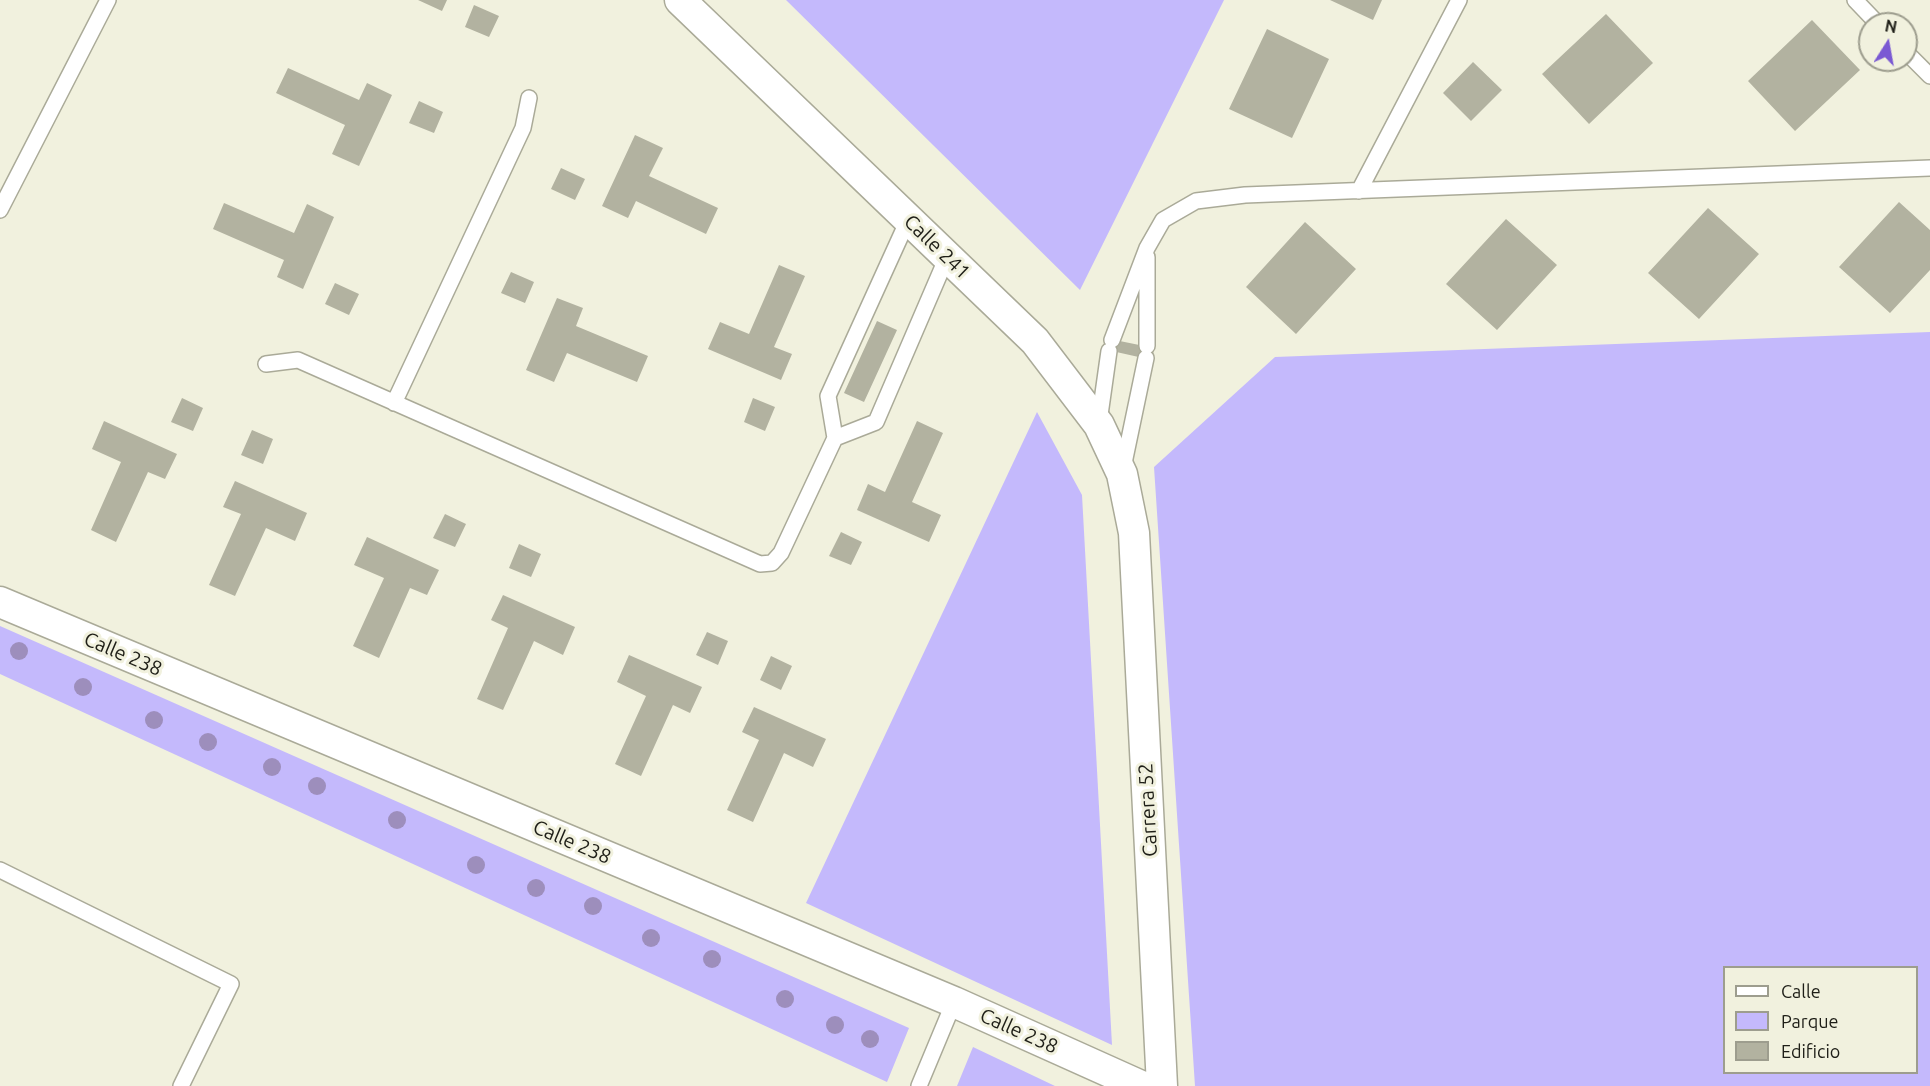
<!DOCTYPE html>
<html>
<head>
<meta charset="utf-8">
<style>
  body { margin:0 }
  #map { position:relative; width:1930px; height:1086px; overflow:hidden; background:#f1f1de; font-family:Ubuntu,sans-serif }
  canvas { display:block }
  .legend { position:absolute; left:1723px; top:966px; width:195px; height:108px; box-sizing:border-box; background:#f1f1de; border:2px solid #9d9d8e; margin:0; padding:8px 10px; list-style:none; font-size:18px; color:#1e1e17 }
  .legend li { display:flex; align-items:center; gap:12px; height:30px }
  .legend b { width:30px; border:2px solid #9d9d8e }
  .north { position:absolute; left:1858px; top:12px; width:60px; height:60px; box-sizing:border-box; background:#f1f1de; border:2px solid #9d9d8e; border-radius:50%; rotate:11deg; font-size:16px; font-weight:700; line-height:24px; text-align:center; color:#1e1e17 }
  .north::after { content:''; display:block; margin:auto; width:21px; height:27px; background:#7a59d3; clip-path:polygon(50% 0,100% 100%,50% 72%,0 100%) }
</style>
</head>
<body>
<div id="map">
<canvas width="1930" height="1086"></canvas>
<ul class="legend">
<li><b style="height:8px;background:#fff"></b>Calle</li>
<li><b style="height:16px;background:#c4b9fc"></b>Parque</li>
<li><b style="height:16px;background:#b2b2a0"></b>Edificio</li>
</ul>
<div class="north">N</div>
</div>
<script>
const g = document.querySelector('canvas').getContext('2d');
g.lineJoin = 'round';
function fill(path, color) { g.fillStyle = color; g.fill(path, 'evenodd'); }
function trace(path, color, width, dash) { g.strokeStyle = color; g.lineWidth = width; g.lineCap = dash ? 'butt' : 'round'; g.setLineDash(dash || []); g.stroke(path); }
function drawText(font, color, halo, rows, align = 'center') {
  g.font = font + ' Ubuntu,sans-serif'; g.lineWidth = 6; g.setLineDash([]); g.textBaseline = 'middle'; g.strokeStyle = halo; g.fillStyle = color; for (const [text, x, y, turn = 0] of rows) {
    g.save(); g.translate(x, y); g.rotate((+turn || 0) * Math.PI / 180); g.textAlign = isNaN(turn) ? turn : align; if (halo) g.strokeText(text, 0, 0); g.fillText(text, 0, 0); g.restore();
  }
}
fill(new Path2D(`
  M786 0H1224L1080 290Z
  M1930 332V1086H1195L1154 467 1275 357ZM1724 968H1916V1072H1724Z
  M1037 412 1082 495 1112 1045 806 903Z
  M0 626 909 1028 887 1082 0 674Z
  M973 1047 1055 1086H957Z`), '#c4b9fc');
fill(new Path2D(`
  M418 0H447L442 11Z
  M1330 0H1382L1373 20Z
  M474 5 499 16 489 37 465 27Z
  M1606 14 1653 63 1589 124 1542 74Z
  M1812 20 1860 70 1795 131 1748 81Z
  M1267 29 1329 59 1292 138 1229 109Z
  M1473 62 1502 90 1471 121 1443 93Z
  M288 68 359 100 367 83 392 95 359 166 332 154 345 125 276 93Z
  M419 101 443 112 434 133 409 123Z
  M635 135 663 148 649 176 718 208 706 234 636 201 628 218 602 206Z
  M561 168 585 179 575 200 551 189Z
  M1899 202 1930 230V270L1890 313 1839 267Z
  M224 203 294 233 307 204 334 217 303 289 277 277 284 260 213 229Z
  M1708 208 1759 254 1699 319 1648 273Z
  M1506 219 1557 265 1497 330 1446 284Z
  M1305 222 1356 269 1296 334 1246 287Z
  M779 265 805 276 774 347 792 354 781 380 708 349 720 322 749 334Z
  M511 272 534 282 525 303 501 293Z
  M335 283 359 294 349 315 325 304Z
  M557 298 583 308 576 326 648 356 637 382 567 353 554 382 526 370Z
  M877 321 897 330 864 402 844 393Z
  M1105 338 1154 348 1152 360 1103 349Z
  M182 398 203 408 193 431 171 422Z
  M753 398 775 407 765 431 744 422Z
  M104 421 177 454 165 479 148 472 116 542 91 530 121 462 92 449Z
  M917 421 943 433 912 502 941 515 929 542 857 510 868 484 885 492Z
  M252 430 273 439 263 464 241 455Z
  M235 481 307 513 295 541 266 528 235 596 209 585 241 514 223 507Z
  M445 514 466 524 455 547 433 538Z
  M841 532 862 542 851 565 829 556Z
  M367 537 439 570 427 595 410 588 379 658 353 646 384 578 354 565Z
  M519 544 541 554 531 577 509 568Z
  M503 595 575 627 563 655 534 641 503 710 477 699 508 628 491 620Z
  M707 632 728 641 718 665 696 655Z
  M629 655 702 687 690 713 673 705 641 776 615 764 646 696 617 682Z
  M771 656 792 666 781 690 760 680Z
  M754 707 826 739 813 767 784 753 753 822 727 810 759 740 742 732Z`), '#b2b2a0');
const service = new Path2D(`
  M1855 0 1878 24
  M1906 52 1930 76
  M1359 191 1459 0
  M0 210 108 0
  M1147 257V346
  M1112 340 1147 248 1163 220 1196 201 1245 195 1930 168
  M266 364 298 360 760 564 772 563 781 553 835 438 828 396 908 220
  M394 403 523 128 529 98
  M1099 422 1109 351
  M835 438 876 422 947 257
  M1123 468 1146 358
  M0 870 231 984 181 1086
  M919 1086 954 1002`);
const minor = new Path2D(`
  M680 0 1035 341 1099 425 1122 474 1134 533 1162 1086
  M0 602 954 1002 1141 1086`);
trace(service, '#aaaa98', 18);
trace(minor, '#aaaa98', 33);
trace(service, '#fff', 15);
trace(minor, '#fff', 30);
g.fillStyle = '#9d8ebc';
for (const [x, y] of [
  [19,651],
  [83,687],
  [154,720],
  [208,742],
  [272,767],
  [317,786],
  [397,820],
  [476,865],
  [536,888],
  [593,906],
  [651,938],
  [712,959],
  [785,999],
  [835,1025],
  [870,1039]
]) { g.beginPath(); g.arc(x, y, 9, 0, 2 * Math.PI); g.fill(); }
drawText('20px', '#1e1e17', '#f1f1de', [
  ["Calle 241",937,247,44],
  ["Calle 238",123,654,23],
  ["Carrera 52",1148,810,-93],
  ["Calle 238",572,842,23],
  ["Calle 238",1019,1031,24]
]);
</script>
</body>
</html>
